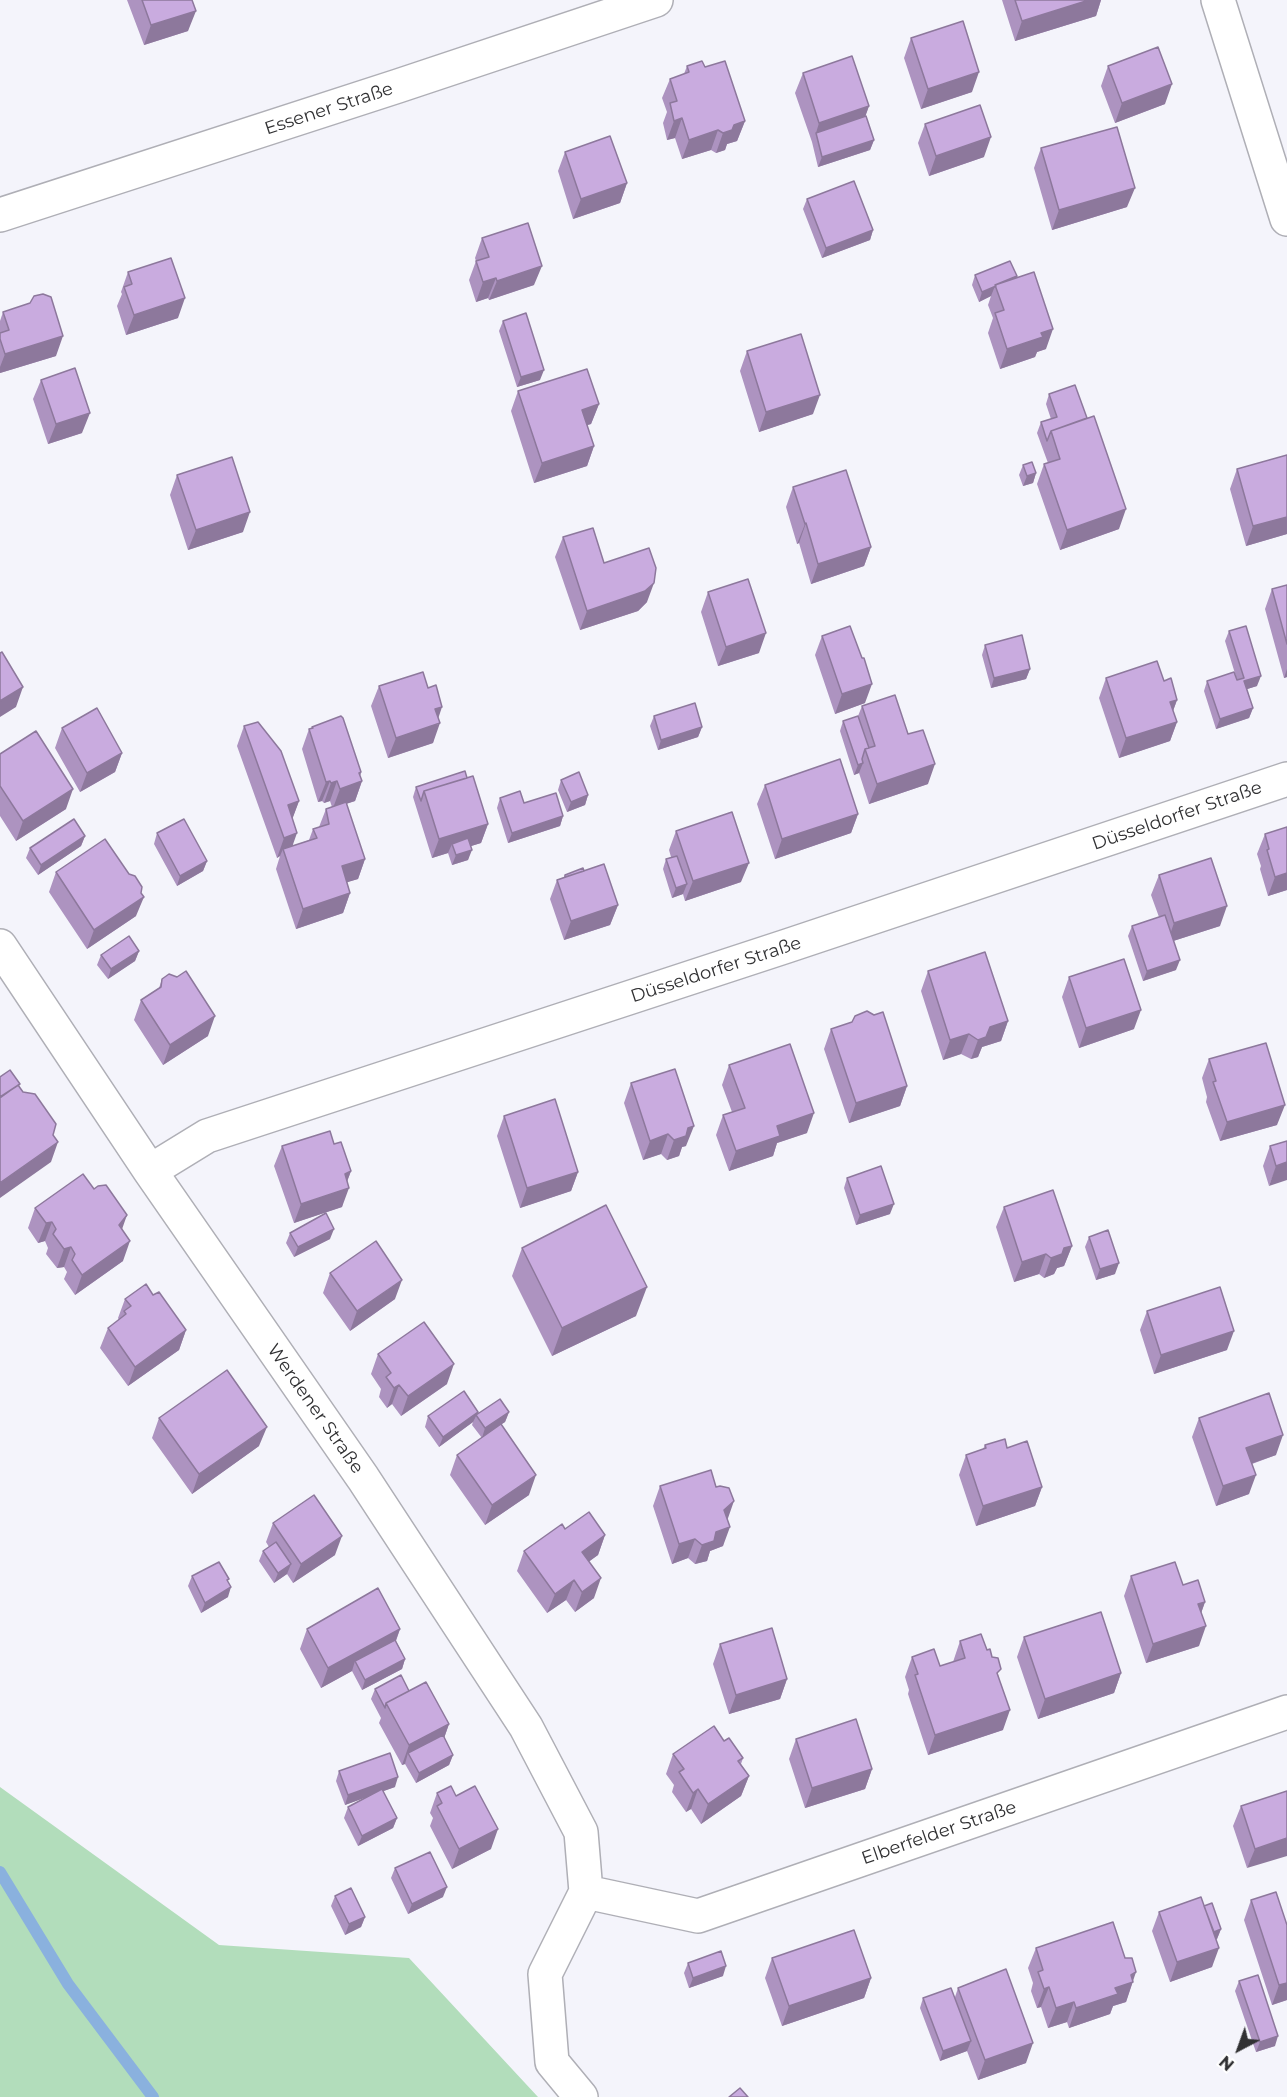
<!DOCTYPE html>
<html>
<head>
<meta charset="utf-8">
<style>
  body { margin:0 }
  #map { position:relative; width:1287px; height:2097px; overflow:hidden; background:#f4f4fb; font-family:Montserrat,sans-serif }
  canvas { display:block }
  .north { position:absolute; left:1209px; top:2019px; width:60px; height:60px; -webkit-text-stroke:4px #fff; paint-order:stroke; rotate:221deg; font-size:16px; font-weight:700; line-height:24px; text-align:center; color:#313133 }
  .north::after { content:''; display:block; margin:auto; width:21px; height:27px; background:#313133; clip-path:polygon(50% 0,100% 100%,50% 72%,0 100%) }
</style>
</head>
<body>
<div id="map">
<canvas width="1287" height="2097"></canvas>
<div class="north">N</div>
</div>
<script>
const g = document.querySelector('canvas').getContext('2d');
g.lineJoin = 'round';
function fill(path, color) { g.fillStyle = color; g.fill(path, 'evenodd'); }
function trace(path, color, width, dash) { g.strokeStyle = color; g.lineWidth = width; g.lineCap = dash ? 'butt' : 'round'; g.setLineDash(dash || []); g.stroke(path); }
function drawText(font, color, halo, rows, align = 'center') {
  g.font = font + ' Montserrat,sans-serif'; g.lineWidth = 4.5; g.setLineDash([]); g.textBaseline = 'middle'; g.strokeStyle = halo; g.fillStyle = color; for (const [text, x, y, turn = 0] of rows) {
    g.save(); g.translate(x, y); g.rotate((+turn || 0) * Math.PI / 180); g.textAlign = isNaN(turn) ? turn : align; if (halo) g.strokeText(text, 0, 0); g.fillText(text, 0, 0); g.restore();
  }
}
fill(new Path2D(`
  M0 1787 219 1945 409 1958 538 2097H0Z`), '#b2ddbb');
trace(new Path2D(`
  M0 1872 68 1984 153 2097`), '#8ab1de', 12);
const minor = new Path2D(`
  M1218 0 1287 219
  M0 215 398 86 656 0
  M0 946 150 1171 363 1478 526 1727 581 1832 586 1892
  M150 1171 207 1136 787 946 1287 779
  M586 1892 698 1916 1287 1712
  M581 2097 552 2062 545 1974 586 1892`);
trace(minor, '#afafb6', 36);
trace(minor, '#fff', 33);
fill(new Path2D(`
  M127 0H192L188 31 144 45Z
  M1002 0H1101L1096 16 1015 41Z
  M911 38 972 92 921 109 904 58Z
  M687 66 705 67 745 121 737 141 727 144 725 150 716 153 711 150 682 159 675 138 667 140 663 123 667 112 662 98 670 79 684 74Z
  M1108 66 1165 104 1115 123 1101 86Z
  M803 73 869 106 865 116 874 140 870 150 818 167 812 142 795 93Z
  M925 124 984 157 929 176 918 143Z
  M1041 148 1127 207 1052 230 1034 168Z
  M565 152 627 183 620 203 573 219 558 171Z
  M807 199 873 230 870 240 822 258 803 209Z
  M482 238 534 285 489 300 488 298 476 302 469 280 476 261 475 258Z
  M128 272 178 318 126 335 117 306 122 294 121 292Z
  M975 275 1017 278 1046 349 1037 352 1035 357 1000 369 988 333 993 318 988 305 991 296 979 302 972 285Z
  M3 312 56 356 0 373V321Z
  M503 321 540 380 517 387 499 331Z
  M747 351 813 414 759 432 740 371Z
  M41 380 82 433 48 444 33 399Z
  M518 391 599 404 591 424 587 425 594 446 587 466 534 483 511 411Z
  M1049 394 1119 529 1060 550 1037 484 1044 464 1048 463 1037 433 1041 422 1051 419 1046 404Z
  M1287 455V534L1246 546 1230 489 1237 469Z
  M1023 465 1036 473 1033 483 1023 486 1019 475Z
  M177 475 243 532 188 550 170 495Z
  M793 487 871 547 864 566 811 584 799 543 797 544 786 507Z
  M563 537 604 563 647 602 638 611 580 630 555 557Z
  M1287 585V677L1284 678 1265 609 1272 589Z
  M708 592 759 653 718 666 701 612Z
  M1229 631 1257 686 1247 689 1253 708 1249 718 1216 729 1204 691 1207 681 1237 680 1225 641Z
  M822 636 865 703 835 714 815 655Z
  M985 645 1030 669 1026 679 991 688 982 655Z
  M1106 678 1164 681 1177 700 1173 711 1177 722 1170 741 1119 758 1099 698Z
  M379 686 438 718 433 743 388 758 371 706Z
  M862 706 908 734 928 784 869 804 859 773 854 775 840 731 843 721 858 716Z
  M654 716 702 727 698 737 658 750 650 726Z
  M244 726 299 801 292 819 293 846 309 840 313 829 319 827 326 809 332 807 330 801 324 803 322 801 318 802 302 749 309 729H311L312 727 361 772 360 776 362 781 355 801 346 804 365 859 358 879 347 882 350 893 343 913 296 929 276 869 280 856 277 858 237 746Z
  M62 728 122 753 115 772 80 792 55 748Z
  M0 754 66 809 16 841 0 816Z
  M467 778 488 824 481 843 471 846 468 860 452 865 448 853 432 858 413 797 416 787Z
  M561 780 588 795 585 805 567 812 558 790Z
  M765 785 858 814 851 833 775 859 757 804Z
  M500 798 524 803 563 816 560 826 508 843 497 808Z
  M1287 827V890L1268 896 1260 869 1261 866 1257 854 1265 834Z
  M676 831 741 882 685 901 683 894 672 898 663 869 666 859 671 857 669 850Z
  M157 833 207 861 203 871 177 886 154 844Z
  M85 836 81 846 38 875 26 858 30 848Z
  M584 871 618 905 610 925 564 940 550 899 557 880 564 877 565 875Z
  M56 872 136 916 87 949 49 892Z
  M1159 875 1220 926 1173 941 1176 970 1143 981 1128 936 1132 926 1159 917 1151 895Z
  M139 951 135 961 108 979 97 965 101 955Z
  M928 971 1008 1021 1001 1041 982 1047 978 1057 971 1059 961 1054 943 1060 921 991Z
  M1069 977 1134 1029 1079 1048 1062 997Z
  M162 979 208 1036 163 1065 134 1020 141 1000 159 988Z
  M831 1029 907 1086 900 1106 849 1123 824 1049Z
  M1209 1059 1277 1125 1220 1141 1206 1102 1207 1097 1202 1078Z
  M729 1065 807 1133 777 1143 773 1156 729 1171 716 1135 723 1115 732 1112 722 1085Z
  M631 1083 686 1146 682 1147 679 1156 667 1160 661 1154 643 1160 624 1103Z
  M504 1116 578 1172 571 1191 520 1208 497 1136Z
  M1287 1141 1269 1186 1263 1166 1270 1146Z
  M334 1144 351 1171 347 1182 342 1207 294 1223 274 1166 282 1146Z
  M847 1178 890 1214 856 1225 844 1188Z
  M1004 1207 1072 1246 1064 1266 1057 1268 1054 1274 1044 1278 1039 1274 1014 1282 996 1227Z
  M35 1208 122 1229 123 1261 75 1295 64 1279 67 1272 64 1267 57 1268 46 1254 48 1248 45 1241 38 1243 28 1228Z
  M290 1233 330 1239 294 1257 286 1243Z
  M1089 1237 1115 1274 1096 1280 1085 1247Z
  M522 1248 636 1316 552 1356 512 1276Z
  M330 1273 395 1299 350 1331 323 1293Z
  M153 1295 186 1330 179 1350 128 1386 100 1348 108 1328 119 1320 118 1318 125 1299Z
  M1147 1311 1227 1350 1154 1374 1140 1330Z
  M378 1354 447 1384 401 1416 392 1404 387 1408 379 1397 381 1389 371 1374Z
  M509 1412 505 1422 501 1424 529 1495 485 1525 450 1475 457 1455 482 1438 472 1425 473 1422 439 1447 425 1427 428 1416 477 1414Z
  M159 1418 259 1446 192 1494 152 1438Z
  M1199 1418 1276 1455 1252 1464 1249 1494 1216 1506 1192 1437Z
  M985 1445 1007 1448 1042 1487 1035 1506 976 1526 959 1475 966 1455 983 1449Z
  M660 1486 727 1519 723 1546 710 1551 707 1561 695 1564 688 1558 672 1564 653 1506Z
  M273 1523 335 1555 293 1583 287 1574 274 1583 259 1561 263 1551 269 1547 266 1542Z
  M565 1529 605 1535 598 1555 589 1561 594 1598 575 1612 566 1600 547 1613 517 1571 524 1551Z
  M192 1576 228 1581V1597L201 1613 188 1586Z
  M1131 1576 1183 1585 1205 1602 1201 1613 1199 1646 1146 1663 1124 1596Z
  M307 1629H400L396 1641 405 1659 402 1669 362 1690 352 1671 321 1688 300 1649Z
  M1024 1637 1121 1673 1114 1693 1038 1719 1017 1657Z
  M960 1641 987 1650 999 1677 1003 1730 928 1755 908 1694 909 1690 905 1677 912 1657 940 1666 953 1662Z
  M720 1644 787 1679 780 1699 729 1714 713 1664Z
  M375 1689 409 1691 449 1724 444 1738 453 1755 449 1765 416 1783 405 1764 402 1765 379 1723 381 1718 371 1699Z
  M796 1739 872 1769 865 1789 805 1808 789 1759Z
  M724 1741 743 1758 741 1764 749 1776 741 1796 701 1824 691 1809 686 1812 672 1792 674 1785 666 1774 673 1754Z
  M339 1771 395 1787 383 1791 397 1818 393 1828 358 1846 344 1818 348 1807 371 1795 345 1805 336 1781Z
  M1287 1791 1247 1868 1233 1826 1241 1806Z
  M437 1793 456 1796 491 1849 452 1869 430 1826 433 1818 430 1813Z
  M395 1868 443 1897 408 1914 391 1878Z
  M335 1896 365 1917 361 1927 345 1935 331 1906Z
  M1251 1900 1287 2000 1272 2005 1244 1920Z
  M1204 1906 1221 1929 1217 1939 1216 1940 1212 1967 1170 1982 1152 1931 1159 1912Z
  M1036 1948 1133 1981 1126 2002 1113 2006 1110 2014 1069 2028 1067 2022 1048 2028 1041 2007 1037 2008 1031 1991 1033 1983 1028 1968Z
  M772 1958 871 1978 864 1998 782 2026 765 1978Z
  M688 1963 723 1976 689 1988 684 1973Z
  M1239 1981 1275 2046 1256 2052 1235 1991Z
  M958 1988 1026 2063 978 2080 967 2051 940 2061 920 2008 923 1998 955 1997Z`), '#ad93c0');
fill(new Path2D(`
  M1089 0H1101L1096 16 1015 41 1022 21Z
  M196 11 188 31 144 45 151 25Z
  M979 72 972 92 921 109 928 89Z
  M1172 84 1165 104 1115 123 1122 103Z
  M869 106 862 126 816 133 819 123Z
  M682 118 675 138 667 140 674 121Z
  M745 121 737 141 727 144 725 150 716 153 723 133 734 125Z
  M718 130 711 150 682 159 689 140Z
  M991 137 984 157 929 176 936 156Z
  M874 140 870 150 818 167 822 157Z
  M627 183 620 203 573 219 581 199Z
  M1135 188 1127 207 1052 230 1059 210Z
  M873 230 870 240 822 258 826 248Z
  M542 266 534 285 489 300 497 281Z
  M496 278 488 298 476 302 483 282Z
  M995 286 991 296 979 302 982 292Z
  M185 298 178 318 126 335 134 315Z
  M1053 329 1046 349 1037 352 1035 357 1000 369 1007 349 1041 333Z
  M63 336 56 356 0 373V367L5 354Z
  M544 370 540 380 517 387 521 377Z
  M820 395 813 414 759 432 766 412Z
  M599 404 591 424 574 429 582 410Z
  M90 413 82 433 48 444 56 424Z
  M594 446 587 466 534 483 542 463Z
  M1036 473 1033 483 1023 486 1027 476Z
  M1126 509 1119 529 1060 550 1067 530Z
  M250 512 243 532 188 550 196 530Z
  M1287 517V534L1246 546 1253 526Z
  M806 523 799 543 797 544 805 524Z
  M871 547 864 566 811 584 818 564Z
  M654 583 647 602 638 611 580 630 587 611Z
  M766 633 759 653 718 666 726 647Z
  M1030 669 1026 679 991 688 994 678Z
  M1287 669V677L1284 678Z
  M1261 676 1257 686 1241 691 1244 681Z
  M872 684 865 703 835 714 842 694Z
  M23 687 16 707 0 717V701Z
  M1177 700 1170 719V702Z
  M442 707 436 725 440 723 433 743 388 758 396 738 435 709Z
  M1253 708 1249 718 1216 729 1220 719Z
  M1177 722 1170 741 1119 758 1126 738Z
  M702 727 698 737 658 750 661 740Z
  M122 753 115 772 80 792 87 773Z
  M863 763 859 773 854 775 858 765Z
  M935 764 928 784 869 804 877 784Z
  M361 772 358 783 362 781 355 801 333 808 340 789Z
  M330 781 322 801 318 802 326 782Z
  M337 781 330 801 324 803 331 783Z
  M73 789 66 809 16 841 23 821Z
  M588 795 585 805 567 812 571 802Z
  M299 801 292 820 288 805Z
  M858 814 851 833 775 859 782 839Z
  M563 816 560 826 508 843 512 833Z
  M488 824 481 843 455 851 452 844 448 853 432 858 439 839Z
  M297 833 290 853 283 849 280 856 277 858 284 838Z
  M85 836 81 846 38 875 41 865Z
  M472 850 468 860 452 865 456 855Z
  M365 859 358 879 335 886 342 866Z
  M207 861 203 871 177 886 180 876Z
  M749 863 741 882 685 901 693 881Z
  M1287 873V890L1268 896 1275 877Z
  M687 884 683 894 672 898 676 888Z
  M350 893 343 913 296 929 303 909Z
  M144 897 136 916 87 949 94 930Z
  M618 905 610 925 564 940 571 921Z
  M1227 906 1220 926 1167 943 1174 923Z
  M139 951 135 961 108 979 111 969Z
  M1180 960 1176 970 1143 981 1147 971Z
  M1141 1010 1134 1029 1079 1048 1086 1028Z
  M215 1016 208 1036 163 1065 170 1045Z
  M1008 1021 1001 1041 982 1047 978 1057 971 1059 978 1040 990 1027Z
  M969 1034 961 1054 943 1060 950 1040Z
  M907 1086 900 1106 849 1123 856 1103Z
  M1285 1105 1277 1125 1220 1141 1227 1122Z
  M814 1113 807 1133 777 1143 773 1156 729 1171 736 1151 777 1126Z
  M694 1126 686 1146 682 1147 679 1156 667 1160 674 1140 688 1128Z
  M668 1134 661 1154 643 1160 650 1141Z
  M58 1142 51 1162 0 1198V1183Z
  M1287 1162V1180L1269 1186 1276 1166Z
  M351 1171 344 1189 349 1188 342 1207 294 1223 301 1204 345 1174Z
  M578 1172 571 1191 520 1208 527 1188Z
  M894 1204 890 1214 856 1225 860 1215Z
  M127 1215 120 1235 119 1225Z
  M52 1222 45 1241 38 1243 46 1223Z
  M334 1229 330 1239 294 1257 298 1247Z
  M130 1241 123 1261 75 1295 82 1275Z
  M1072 1246 1064 1266 1057 1268 1054 1274 1044 1278 1051 1258 1064 1248Z
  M71 1247 64 1267 57 1268 64 1249Z
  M1046 1254 1039 1274 1014 1282 1022 1262Z
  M1119 1263 1115 1274 1096 1280 1100 1269Z
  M402 1280 395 1299 350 1331 357 1311Z
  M647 1287 636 1316 552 1356 562 1328Z
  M186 1330 179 1350 128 1386 135 1367Z
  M1234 1331 1227 1350 1154 1374 1161 1355Z
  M454 1364 447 1384 401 1416 408 1396Z
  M399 1385 392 1404 387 1408 394 1388Z
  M478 1412 473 1422 439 1447 443 1437Z
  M509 1412 505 1422 482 1438 485 1428Z
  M267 1427 259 1446 192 1494 199 1474Z
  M1283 1435 1276 1455 1239 1468 1246 1448Z
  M536 1475 529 1495 485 1525 492 1505Z
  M1256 1475 1249 1494 1216 1506 1223 1486Z
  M1042 1487 1035 1506 976 1526 983 1506Z
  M734 1501 727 1521 724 1510Z
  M730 1527 723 1546 710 1551 707 1561 695 1564 702 1545 716 1532Z
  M605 1535 598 1555 575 1572 582 1552Z
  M342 1536 335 1555 293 1583 301 1564Z
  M695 1539 688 1558 672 1564 679 1544Z
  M291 1564 287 1574 274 1583 278 1573Z
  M601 1578 594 1598 575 1612 582 1592Z
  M574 1580 566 1600 547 1613 555 1594Z
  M231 1587 228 1597 201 1613 205 1603Z
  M1205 1602 1198 1622V1604Z
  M1206 1626 1199 1646 1146 1663 1153 1644Z
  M400 1629 393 1648 355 1661 352 1671 321 1688 328 1668Z
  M405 1659 402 1669 362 1690 365 1680Z
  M1121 1673 1114 1693 1038 1719 1045 1699Z
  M787 1679 780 1699 729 1714 736 1695Z
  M1010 1710 1003 1730 928 1755 935 1735Z
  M449 1724 442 1744 408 1753 405 1764 402 1765 409 1745Z
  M453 1755 449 1765 416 1783 419 1773Z
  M872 1769 865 1789 805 1808 812 1788Z
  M749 1776 741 1796 701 1824 708 1804Z
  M398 1777 395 1787 345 1805 348 1795Z
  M698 1789 691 1809 686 1812 693 1793Z
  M397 1818 393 1828 358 1846 362 1836Z
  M498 1829 491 1849 452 1869 459 1849Z
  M1287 1838V1856L1247 1868 1255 1849Z
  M447 1887 443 1897 408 1914 412 1904Z
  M365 1917 361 1927 345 1935 349 1924Z
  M1221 1929 1217 1939 1204 1944 1207 1934Z
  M1219 1948 1212 1967 1170 1982 1177 1962Z
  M726 1966 723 1976 689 1988 693 1978Z
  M1136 1972 1126 2002 1113 2006 1110 2014 1069 2028 1076 2008 1115 1988Z
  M871 1978 864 1998 782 2026 789 2006Z
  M1287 1983V2000L1272 2005 1279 1985Z
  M1049 1987 1041 2007 1037 2008 1044 1989Z
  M1074 2002 1067 2022 1048 2028 1056 2008Z
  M1278 2036 1275 2046 1256 2052 1260 2042Z
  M971 2041 967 2051 940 2061 943 2051Z
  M1033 2043 1026 2063 978 2080 985 2060Z`), '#8d789c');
const building = new Path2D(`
  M142 0H192L196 11 151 25Z
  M1015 0H1089L1022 21Z
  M963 21 979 72 928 89 911 38Z
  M1158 47 1172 84 1122 103 1108 66Z
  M852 56 869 106 819 123 803 73Z
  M702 61 705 67 725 61 745 121 734 125 732 130 723 133 718 130 689 140 682 118 674 121 670 103 677 101 670 79 689 72 687 66Z
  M980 105 991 137 936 156 925 124Z
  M866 116 874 140 822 157 816 133Z
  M1117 127 1135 188 1059 210 1041 148Z
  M610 136 627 183 581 199 565 152Z
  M854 181 873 230 826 248 807 199Z
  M528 223 542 266 497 281 496 278 483 282 476 261 489 257 482 238Z
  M171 258 185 298 134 315 124 287 132 284 128 272Z
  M1010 261 1017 276 995 285 996 286 982 292 975 275Z
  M1034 272 1053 329 1041 333 1043 337 1007 349 995 313 1004 310 995 285Z
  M43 294 51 297 63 336 5 354 0 339V333L9 330 3 312 30 303 34 296Z
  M526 313 544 370 521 377 503 321Z
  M801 334 820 395 766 412 747 351Z
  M75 368 90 413 56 424 41 380Z
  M587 369 599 404 582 410 594 446 542 463 518 391Z
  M1075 385 1087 418 1051 431 1047 441 1041 422 1057 417 1049 394Z
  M1094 416 1126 509 1067 530 1044 464 1060 459 1051 431Z
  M1287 455V517L1253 526 1237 469Z
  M232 457 250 512 196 530 177 475Z
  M1032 462 1036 473 1027 476 1023 465Z
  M846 470 871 547 818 564 806 523 805 524 793 487Z
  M593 528 604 563 649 548 656 568 654 583 645 591 587 611 563 537Z
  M748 579 766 633 726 647 708 592Z
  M1287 585V644L1272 589Z
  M850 626 862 658H864L872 684 842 694 822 636Z
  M1246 626 1261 676 1244 681 1253 708 1220 719 1207 681 1234 672 1237 680 1244 678 1229 631Z
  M1022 635 1030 669 994 678 985 645Z
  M2 652 23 687 0 701V653Z
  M1157 661 1164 681 1171 678 1177 700 1170 702 1177 722 1126 738 1106 678Z
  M423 672 428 688 436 685 442 707 435 709 440 723 396 738 379 686Z
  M895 695 908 734 923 730 935 764 877 784 865 749 875 746 862 706Z
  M695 703 702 727 661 740 654 716Z
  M97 708 122 753 87 773 62 728Z
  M341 716 343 718 361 772 359 773 362 781 340 789 337 781 331 783 330 781 326 782 309 729 313 728 312 727Z
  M858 716 869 748 865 749 862 759 863 763 858 765 843 721Z
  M258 722 281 751 299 801 288 805 297 833 284 838 244 726Z
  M36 731 73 789 23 821 0 786V754Z
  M840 759 858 814 782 839 765 785Z
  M465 771 467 778 424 791 421 801 416 787Z
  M579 772 588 795 571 802 561 780Z
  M473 776 488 824 439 839 424 791Z
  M520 791 524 803 556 793 563 816 512 833 500 798Z
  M346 802 365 859 342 866 350 893 303 909 283 849 317 838 313 829 329 824 326 809Z
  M732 812 749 863 693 881 676 831Z
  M74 819 85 836 41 865 30 848Z
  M184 819 207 861 180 876 157 833Z
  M1287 827V873L1275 877 1267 850 1269 849 1265 834Z
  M468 838 472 850 456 855 452 844Z
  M105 839 129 874 135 876 142 887 141 893 144 897 94 930 56 872Z
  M677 856 687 884 676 888 666 859Z
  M1211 858 1227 906 1174 923 1159 875Z
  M604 864 618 905 571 921 557 880Z
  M583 868 584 871 565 877V875Z
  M1165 915 1180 960 1147 971 1132 926Z
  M129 936 139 951 111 969 101 955Z
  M985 952 1008 1021 990 1027 986 1037 978 1040 969 1034 950 1040 928 971Z
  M1124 959 1141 1010 1086 1028 1069 977Z
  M186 971 215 1016 170 1045 141 1000 161 987 162 979 169 974 177 977Z
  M867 1011 874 1015 883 1012 907 1086 856 1103 831 1029 852 1022 855 1016Z
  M1266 1043 1285 1105 1227 1122 1213 1082 1216 1081 1209 1059Z
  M790 1044 814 1113 777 1126 780 1136 736 1151 723 1115 745 1108 729 1065Z
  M675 1069 694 1126 688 1128 686 1136 674 1140 668 1134 650 1141 631 1083Z
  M10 1070 20 1084 0 1097V1077Z
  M18 1085 23 1092 35 1094 56 1124 53 1135 58 1142 0 1183V1098Z
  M555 1099 578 1172 527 1188 504 1116Z
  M330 1131 334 1144 341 1142 351 1171 345 1174 349 1188 301 1204 282 1146Z
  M1287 1141V1162L1276 1166 1270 1146Z
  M881 1166 894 1204 860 1215 847 1178Z
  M83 1174 94 1189 98 1186 106 1185 127 1215 119 1225 130 1241 82 1275 72 1260 75 1254 71 1247 64 1249 53 1234 56 1229 52 1222 46 1223 35 1208Z
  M1053 1190 1072 1246 1064 1248 1062 1254 1051 1258 1046 1254 1022 1262 1004 1207Z
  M606 1205 647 1287 562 1328 522 1248Z
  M326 1213 334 1229 298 1247 290 1233Z
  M1108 1230 1119 1263 1100 1269 1089 1237Z
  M376 1241 402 1280 357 1311 330 1273Z
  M146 1284 153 1295 159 1292 186 1330 135 1367 108 1328 126 1314 124 1311 131 1306 125 1299Z
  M1220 1287 1234 1331 1161 1355 1147 1311Z
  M424 1322 454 1364 408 1396 399 1385 394 1388 386 1377 391 1373 378 1354Z
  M227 1370 267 1427 199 1474 159 1418Z
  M464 1391 478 1412 443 1437 428 1416Z
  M1269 1393 1283 1435 1246 1448 1256 1475 1223 1486 1199 1418Z
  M500 1399 509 1412 485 1428 476 1415Z
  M501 1424 536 1475 492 1505 457 1455Z
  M1005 1439 1007 1448 1027 1441 1042 1487 983 1506 966 1455 986 1448 985 1445Z
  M711 1470 716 1487 720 1486 729 1488 734 1501 724 1510 730 1527 716 1532 714 1541 702 1545 695 1539 679 1544 660 1486Z
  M314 1495 342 1536 301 1564 273 1523Z
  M589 1512 605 1535 582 1552 601 1578 582 1592 574 1580 555 1594 524 1551 562 1524 565 1529Z
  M276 1542 291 1564 278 1573 263 1551Z
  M219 1562 229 1579 227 1580 231 1587 205 1603 192 1576Z
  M1175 1562 1183 1585 1198 1580 1205 1602 1198 1604 1206 1626 1153 1644 1131 1576Z
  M378 1588 400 1629 328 1668 307 1629Z
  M1101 1612 1121 1673 1045 1699 1024 1637Z
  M772 1628 787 1679 736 1695 720 1644Z
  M981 1634 987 1650 990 1649 992 1657 998 1658 1001 1669 997 1673 1010 1710 935 1735 915 1675 918 1674 912 1657 934 1649 940 1666 965 1658 960 1641Z
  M395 1640 405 1659 365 1680 355 1661Z
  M401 1675 409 1691 386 1703 385 1708 375 1689Z
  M426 1682 449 1724 409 1745 386 1703Z
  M856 1719 872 1769 812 1788 796 1739Z
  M714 1726 724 1741 729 1738 743 1758 738 1761 749 1776 708 1804 698 1789 693 1793 679 1772 684 1769 673 1754Z
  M443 1735 453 1755 419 1773 408 1753Z
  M390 1753 398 1777 348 1795 339 1771Z
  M451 1786 456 1796 475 1786 498 1829 459 1849 437 1806 442 1803 437 1793Z
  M382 1789 397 1818 362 1836 348 1807Z
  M1287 1791V1838L1255 1849 1241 1806Z
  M430 1852 447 1887 412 1904 395 1868Z
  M351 1888 365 1917 349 1924 335 1896Z
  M1276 1892 1287 1925V1983L1279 1985 1251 1900Z
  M1201 1897 1219 1948 1177 1962 1159 1912Z
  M1212 1903 1221 1929 1214 1932 1204 1906Z
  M1113 1922 1125 1958H1132L1136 1972 1131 1975 1133 1982 1115 1988 1118 1994 1076 2008 1074 2002 1056 2008 1049 1987 1044 1989 1038 1972 1043 1970 1036 1948Z
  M854 1930 871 1978 789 2006 772 1958Z
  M721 1951 726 1966 693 1978 688 1963Z
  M1006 1969 1033 2043 985 2060 958 1988Z
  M1258 1975 1278 2036 1260 2042 1239 1981Z
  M951 1988 971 2041 943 2051 923 1998Z
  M740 2088 748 2097H729Z`);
fill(building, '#c9abdf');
trace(building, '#8d789c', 1.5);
drawText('18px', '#313133', '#fff', [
  ["Essener Straße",329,109,-18],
  ["Düsseldorfer Straße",1177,816,-19],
  ["Düsseldorfer Straße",716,970,-18],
  ["Werdener Straße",315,1409,55],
  ["Elberfelder Straße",939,1833,-19]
]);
</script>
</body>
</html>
